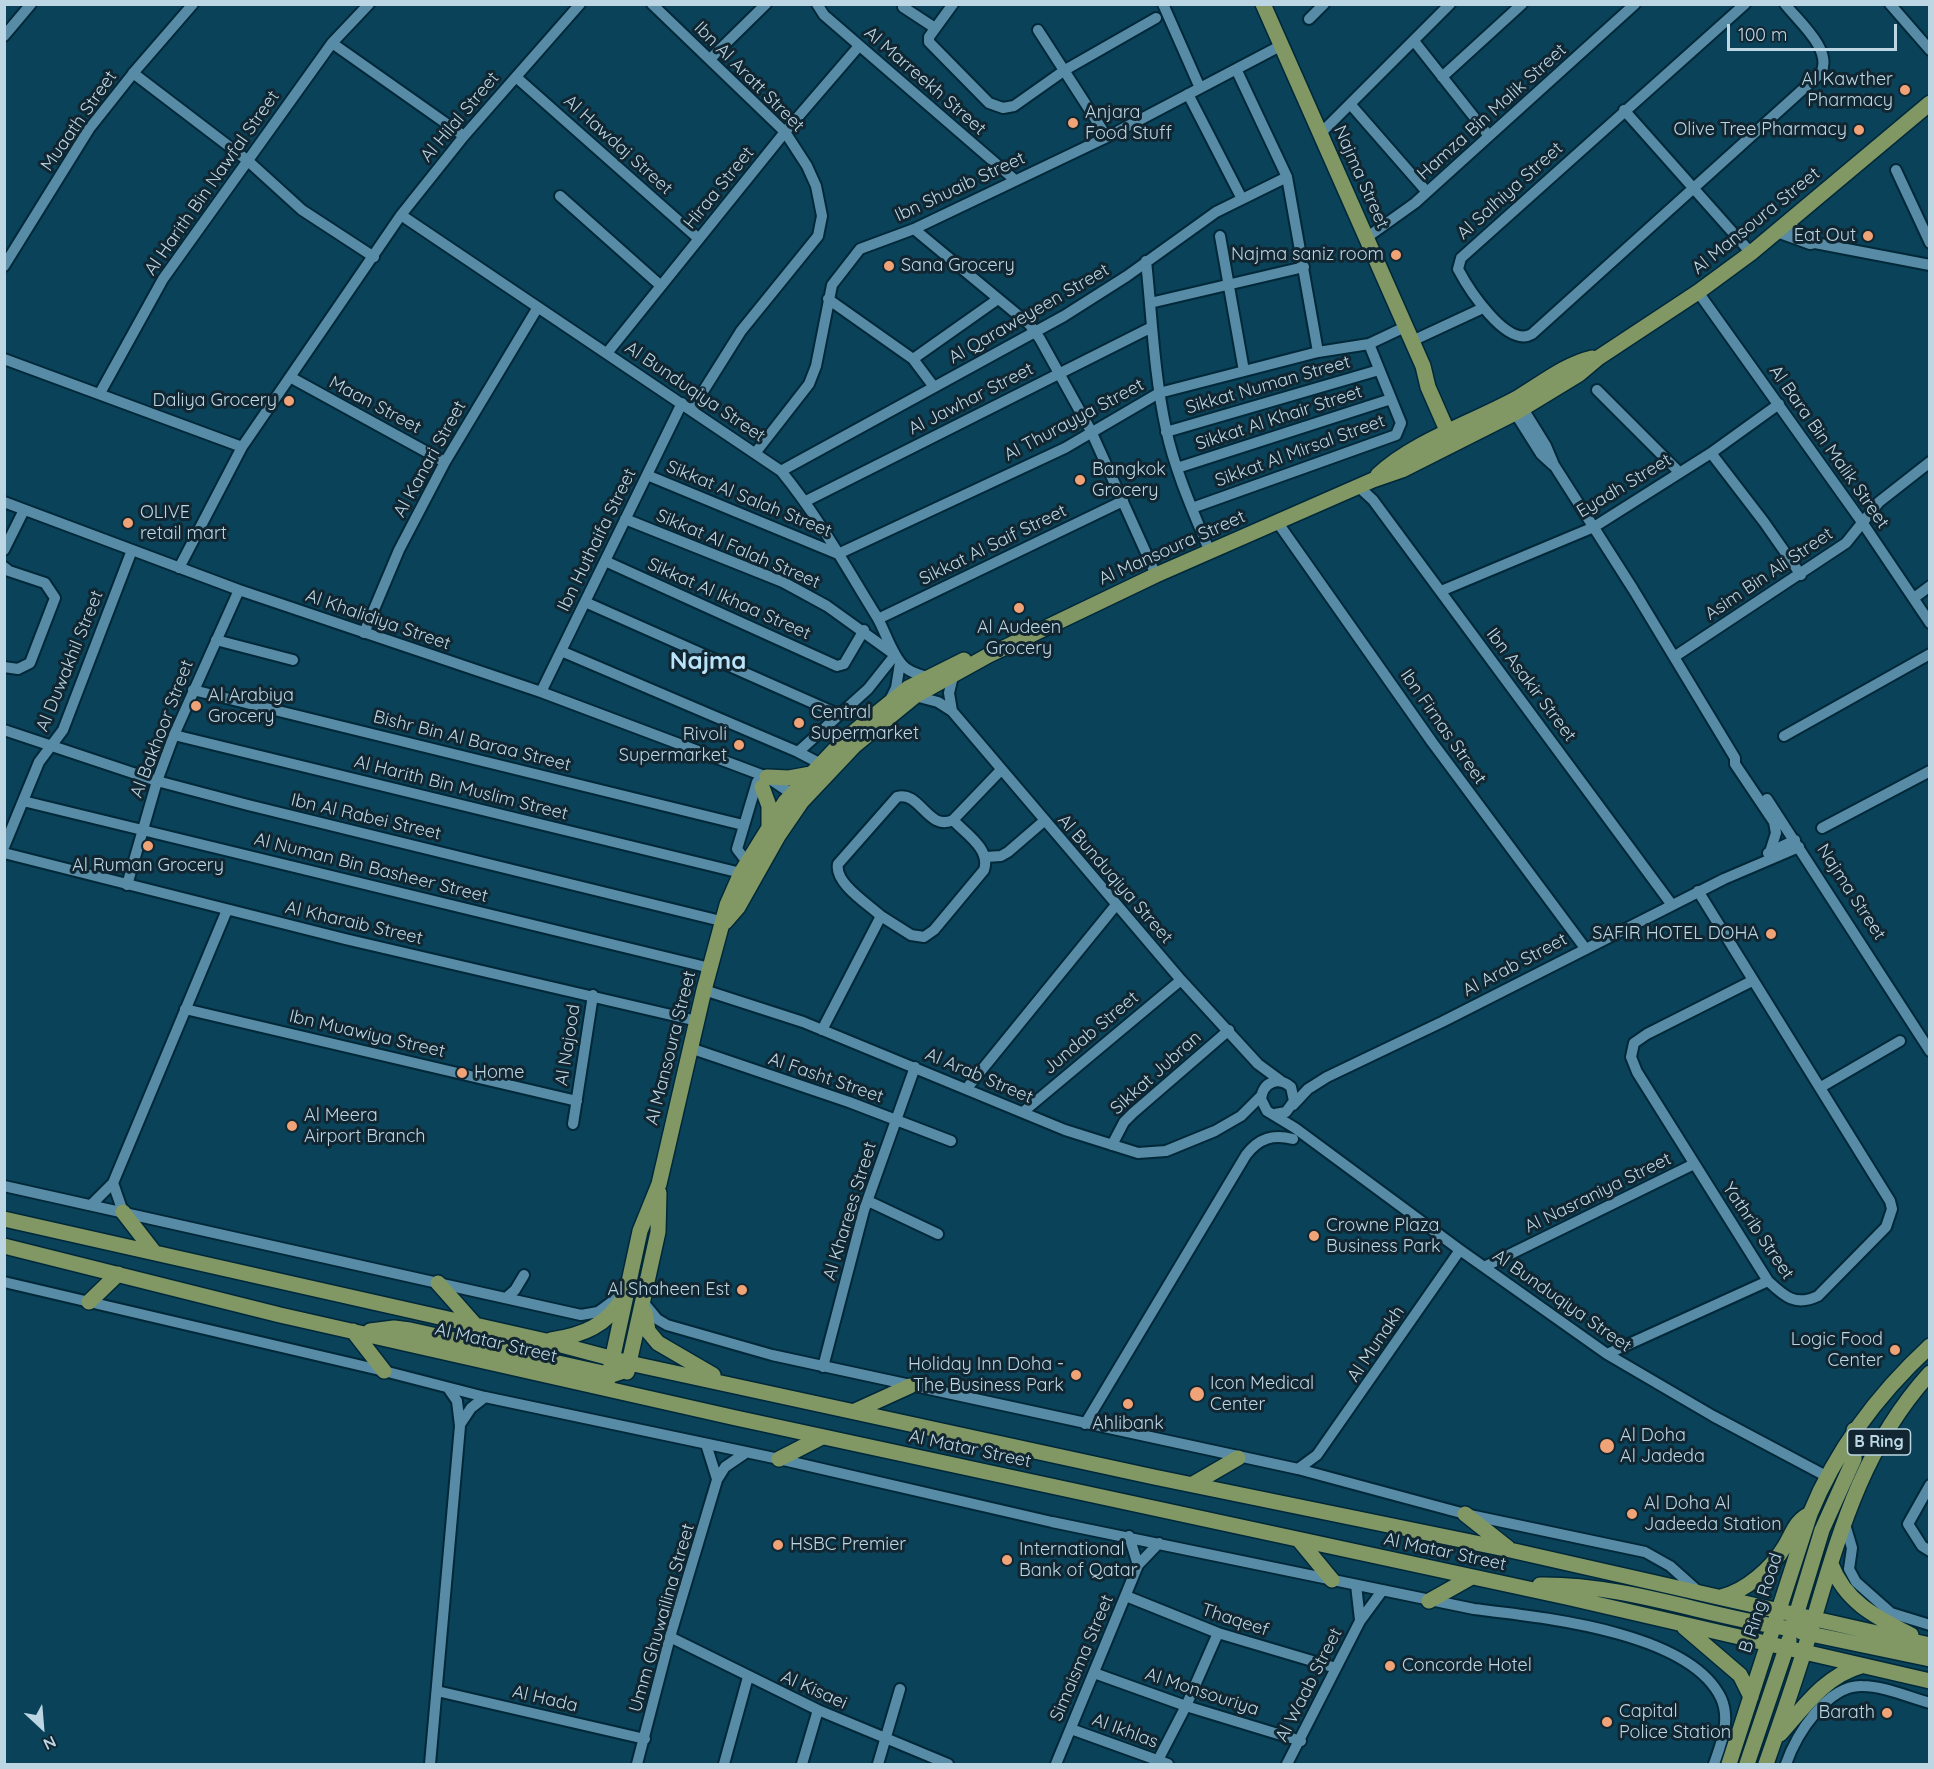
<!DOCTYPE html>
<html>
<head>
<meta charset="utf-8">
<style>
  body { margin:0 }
  #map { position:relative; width:1934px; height:1769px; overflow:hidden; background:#094259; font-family:Quicksand,sans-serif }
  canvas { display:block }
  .frame { position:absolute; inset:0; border:6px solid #bcd6e4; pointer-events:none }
  .north { position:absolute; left:12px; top:1697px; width:60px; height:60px; -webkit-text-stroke:4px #112631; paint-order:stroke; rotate:154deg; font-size:16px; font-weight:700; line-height:24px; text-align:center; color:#bcd6e4 }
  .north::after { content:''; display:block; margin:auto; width:21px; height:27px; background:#bcd6e4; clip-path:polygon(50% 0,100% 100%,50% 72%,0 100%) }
  .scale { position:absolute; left:1727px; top:24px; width:170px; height:27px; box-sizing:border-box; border:3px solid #bcd6e4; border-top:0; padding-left:8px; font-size:18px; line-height:21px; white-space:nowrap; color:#bcd6e4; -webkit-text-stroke:4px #112631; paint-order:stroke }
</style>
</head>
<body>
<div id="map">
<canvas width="1934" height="1769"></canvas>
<div class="frame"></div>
<div class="north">N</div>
<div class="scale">100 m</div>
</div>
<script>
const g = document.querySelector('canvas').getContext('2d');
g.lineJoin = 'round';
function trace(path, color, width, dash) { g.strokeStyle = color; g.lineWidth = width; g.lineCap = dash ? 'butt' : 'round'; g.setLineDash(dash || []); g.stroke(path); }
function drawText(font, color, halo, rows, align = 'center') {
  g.font = font + ' Quicksand,sans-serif'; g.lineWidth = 6; g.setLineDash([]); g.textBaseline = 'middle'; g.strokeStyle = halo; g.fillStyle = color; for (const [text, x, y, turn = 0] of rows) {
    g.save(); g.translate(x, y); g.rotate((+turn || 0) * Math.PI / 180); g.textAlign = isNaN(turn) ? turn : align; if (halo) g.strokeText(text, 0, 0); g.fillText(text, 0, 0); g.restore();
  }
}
const minor = new Path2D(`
  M652 4 785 132 807 166 816 186 822 216 818 236 741 331 692 409
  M817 4 824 15 1015 180
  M953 4 929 37V42L989 103 1003 108 1014 106 1065 70 1156 18
  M1163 4 1200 88
  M1745 4 1461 258 1458 269C1468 288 1507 349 1532 334L1821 73C1833 50 1799 22 1785 4
  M1890 4 1930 50
  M903 7 935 28
  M1309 19 1324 4
  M1038 30 1107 137
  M4 36 31 4
  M1414 41 1489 136
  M332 43 464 136
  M710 59 766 4
  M1237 71 1287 177 1318 352
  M133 73 247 160 302 210 374 257
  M516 77 699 239
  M1442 77 1522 4
  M1188 94 1241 197
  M1351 105 1427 192
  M1624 110 1751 253
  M1320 134 1450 4
  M1896 170 1930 243
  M560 196 661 286
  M401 215 781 471C818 516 846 567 877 617 885 631 890 649 900 662 906 671 917 674 927 677
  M1788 224 1814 242
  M914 229 1030 325 1040 339 1091 431 1156 575
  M1777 232 1810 244 1815 243 1930 265
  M1220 236 1244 371
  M1366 238 1415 203 1635 4
  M1146 261C1152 317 1154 374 1166 429 1175 471 1193 511 1209 550
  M4 266 89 129 135 71 193 4
  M1698 292 1862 522 1930 623
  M828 299 913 359 934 387
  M1150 303 1304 267
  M1412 341 1483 308
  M607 353 785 132 859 46
  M4 359 242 447
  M913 359 998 299
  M290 377 445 462
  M1597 390 1679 472
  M100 393 163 279 332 43 369 4
  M1520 404 1546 446 1554 465 1633 589 1735 758V764L1774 822 1776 833 1770 852
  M1512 408 1541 454 1553 465
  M1166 432 1379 370
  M756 452 809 384 816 366 832 285 860 249 914 229 1107 137 1282 45
  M1711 453 1764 522 1801 575
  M1177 468 1391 399
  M781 471 1064 316 1127 276 1216 212 1287 177
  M647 475 838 554 1065 448 1159 393 1318 352 1369 344 1405 327
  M1359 487 1373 500 1672 905
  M806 501 1152 327
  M4 502 239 590 541 692 767 777 798 798
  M1192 508 1396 435 1401 423 1369 344
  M625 519 783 582 827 606 895 655 868 689 798 752
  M1278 523 1432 742 1585 948
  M4 550 24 510
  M605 561 837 666 844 664 864 630
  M4 567 9 571 45 583 55 598 30 663 18 669 4 667
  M179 568 242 447 401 215 464 136 580 4
  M1441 591 1594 527 1711 453 1779 404
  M1914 598 1930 586
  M585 602 840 715
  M878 619 1123 501
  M364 633 399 550 445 462 538 307
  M216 640 293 660
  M561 651 798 752 821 764
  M1674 657 1846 543 1879 502 1930 462
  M193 690 743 825
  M541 692 682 403
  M915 696 938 702 952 711 1181 980 1258 1064 1281 1081
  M890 700 896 688 900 663
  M952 711 949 693 953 676
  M4 730 157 781 248 805 725 922
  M174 735 741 873
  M1784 736 1930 654
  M1767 799 1930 1051
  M23 801 710 968
  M1822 828 1930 771
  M4 847 39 762 63 730 132 550
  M4 853 345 939 697 1021
  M1768 853 1795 840
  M986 857 1001 856 1008 852 1044 821
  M747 862 737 849 757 782
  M127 885 157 781 174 735 239 590
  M1698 891 1890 1201 1892 1209 1886 1227 1818 1296C1795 1307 1784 1296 1768 1281L1637 1072 1631 1057 1634 1043 1647 1034 1752 981
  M881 916 911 935 924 937 934 930 984 870C991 849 966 834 953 820
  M704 990 803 1022 1065 1130 1138 1153 1166 1151 1215 1131 1241 1116 1261 1096
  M185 1009 577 1101
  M822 1030 881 916C868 904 834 883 838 864L897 797C920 790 928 832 953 820L1000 771
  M690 1048 849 1102 951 1141
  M1821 1087 1900 1041
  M967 1088 1116 905
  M1293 1105 1308 1089 1327 1077 1442 1022 1724 879 1799 847
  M1023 1112 1181 980
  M1275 1114 1286 1112 1294 1101 1291 1087C1278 1076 1263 1082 1261 1099L1267 1111 1295 1128 1460 1250 1607 1354 1713 1416 1826 1476
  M573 1124 593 995
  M1112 1145 1124 1122 1133 1113 1229 1030
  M113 1183 123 1212
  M4 1186 581 1315 598 1312 617 1298
  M868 1201 938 1234
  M92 1204 113 1183 227 910
  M1484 1267 1694 1164
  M4 1282 384 1371 485 1397 779 1459 1052 1522 1474 1609C1539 1617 1689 1631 1721 1698 1731 1720 1721 1744 1714 1764
  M506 1298 515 1290 524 1275
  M644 1303 657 1319 667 1325 772 1355 1298 1469 1465 1514 1645 1552 1670 1566 1699 1592
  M1607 1354 1768 1281
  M823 1367 864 1210 915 1067
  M461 1423 471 1408 485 1397
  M1085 1424 1246 1155C1259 1138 1273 1134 1293 1139
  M706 1444 717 1479
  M1298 1469 1317 1455 1460 1250
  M1930 1485 1908 1524 1922 1546 1930 1551
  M1844 1521 1852 1548 1849 1569 1856 1582 1891 1613 1930 1625
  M1129 1536 1138 1565
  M1356 1585 1360 1620
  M1126 1596 1218 1633 1336 1668
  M670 1637 818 1710 948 1764
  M1094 1673 1186 1706 1301 1741
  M437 1691 645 1739
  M1071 1729 1168 1764
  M430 1764 460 1426 457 1401 448 1388
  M637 1764 670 1637 717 1480 725 1467 744 1454
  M724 1764 748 1677
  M802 1764 818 1710
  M878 1764 900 1689
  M1056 1764 1138 1565 1159 1543
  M1156 1764 1186 1706 1218 1633
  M1287 1764 1360 1621 1382 1591
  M1786 1764C1796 1735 1827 1685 1862 1686 1884 1686 1908 1697 1930 1703`);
const major = new Path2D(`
  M1263 4 1423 366 1428 387 1453 444
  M1378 475C1412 442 1476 421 1519 397 1542 383 1566 364 1592 358
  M767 777 789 778 811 774
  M762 787 769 806V826
  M725 922 738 907 778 836 802 801 854 746 915 696 989 655 1156 575 1373 480 1402 470 1515 413 1579 374 1598 358 1698 292 1751 253 1930 103
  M123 1212 154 1252
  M4 1219 546 1341 629 1363 1154 1477 1510 1550 1930 1645
  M4 1246 280 1315 736 1418 1566 1597 1930 1681
  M438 1283 477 1327
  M89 1302 118 1274
  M645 1312 648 1331 658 1343 713 1375
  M353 1331 384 1371
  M370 1331 394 1328 410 1330 612 1375 621 1372 629 1363
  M551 1340C583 1335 607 1326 624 1296
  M627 1372 658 1232 659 1193
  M606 1388 640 1231 659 1184 704 990 727 905 741 873 785 802 845 739 908 688 964 660
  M855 1411 910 1386
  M779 1459 822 1437
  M1193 1484 1238 1458
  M1465 1514 1508 1548
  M1299 1540 1332 1580
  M1831 1564C1845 1602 1876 1617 1911 1635
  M1540 1585C1626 1584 1708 1617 1792 1629L1805 1627 1814 1619
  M1721 1597C1746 1591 1772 1568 1785 1546 1793 1533 1795 1521 1810 1514
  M1429 1601 1470 1578
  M1794 1622 1822 1530 1854 1459V1430
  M1684 1627 1740 1675 1751 1697
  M1801 1632 1930 1659
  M1780 1734C1804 1707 1825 1676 1861 1666
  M1729 1764 1810 1514C1837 1448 1878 1394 1930 1346
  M1747 1764 1789 1640
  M1766 1764C1781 1721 1796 1679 1809 1635 1838 1539 1860 1450 1930 1373`);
trace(minor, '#002839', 14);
trace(major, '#002839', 18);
trace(minor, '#588ba5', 10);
trace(major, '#819865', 15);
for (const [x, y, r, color] of [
  [1905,90,6,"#efa377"],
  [1073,123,6,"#efa377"],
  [1859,130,6,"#efa377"],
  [1868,236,6,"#efa377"],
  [1396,255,6,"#efa377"],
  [889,266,6,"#efa377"],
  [289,401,6,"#efa377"],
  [1080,480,6,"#efa377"],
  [128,523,6,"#efa377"],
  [1019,608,6,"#efa377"],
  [196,706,6,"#efa377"],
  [799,723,6,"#efa377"],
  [739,745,6,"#efa377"],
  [148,846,6,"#efa377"],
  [1771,934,6,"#efa377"],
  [462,1073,6,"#efa377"],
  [292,1126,6,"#efa377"],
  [1314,1236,6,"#efa377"],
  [742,1290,6,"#efa377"],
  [1895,1350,6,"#efa377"],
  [1076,1375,6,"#efa377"],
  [1197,1394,8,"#efa377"],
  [1128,1404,6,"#efa377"],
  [1607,1446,8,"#efa377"],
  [1632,1514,6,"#efa377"],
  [778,1545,6,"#efa377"],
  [1007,1560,6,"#efa377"],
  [1390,1666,6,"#efa377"],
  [1887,1713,6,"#efa377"],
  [1607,1722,6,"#efa377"]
]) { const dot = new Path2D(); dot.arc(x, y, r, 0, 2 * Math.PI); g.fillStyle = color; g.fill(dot); trace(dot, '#112631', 2); }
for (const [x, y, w] of [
  [1879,1442,63]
]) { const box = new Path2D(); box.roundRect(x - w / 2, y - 13, w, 26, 4.5); g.fillStyle = '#112631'; g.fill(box); trace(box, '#bcd6e4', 1.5); }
drawText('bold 16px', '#bcd6e4', null, [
  ["B Ring",1879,1442]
]);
drawText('18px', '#bcd6e4', '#112631', [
  ["Ibn Al Aratt Street",749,77,45],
  ["Al Marreekh Street",925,81,41],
  ["Hamza Bin Malik Street",1492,112,-42],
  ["Al Hilal Street",460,117,-50],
  ["Muaath Street",79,121,-55],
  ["Al Hawdaj Street",618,145,42],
  ["Najma Street",1361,177,66],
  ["Al Harith Bin Nawfal Street",212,183,-55],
  ["Ibn Shuaib Street",960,187,-25],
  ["Hiraa Street",719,188,-51],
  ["Al Salhiya Street",1510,191,-42],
  ["Al Mansoura Street",1756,221,-39],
  ["Al Qaraweyeen Street",1029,314,-30],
  ["Sikkat Numan Street",1268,385,-16],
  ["Al Bunduqiya Street",695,392,34],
  ["Al Jawhar Street",971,399,-27],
  ["Maan Street",375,405,28],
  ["Sikkat Al Khair Street",1279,418,-18],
  ["Al Thurayya Street",1074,420,-28],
  ["Al Bara Bin Malik Street",1829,447,55],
  ["Sikkat Al Mirsal Street",1300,451,-20],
  ["Al Kanari Street",430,459,-61],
  ["Eyadh Street",1624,486,-31],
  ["Sikkat Al Salah Street",749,499,22],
  ["Ibn Huthaifa Street",597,540,-64],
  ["Sikkat Al Saif Street",993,545,-26],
  ["Al Mansoura Street",1172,548,-24],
  ["Sikkat Al Falah Street",738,549,23],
  ["Asim Bin Ali Street",1769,574,-34],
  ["Sikkat Al Ikhaa Street",729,599,24],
  ["Al Khalidiya Street",378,620,19],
  ["Al Duwakhil Street",70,661,-68],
  ["Ibn Asakir Street",1531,685,53],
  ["Ibn Firnas Street",1443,727,55],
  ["Al Bakhoor Street",162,729,-69],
  ["Bishr Bin Al Baraa Street",472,741,14],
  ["Al Harith Bin Muslim Street",461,788,14],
  ["Ibn Al Rabei Street",366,817,13],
  ["Al Numan Bin Basheer Street",371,868,14],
  ["Al Bunduqiya Street",1115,879,49],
  ["Najma Street",1851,892,57],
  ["Al Kharaib Street",354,923,13],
  ["Al Arab Street",1515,965,-28],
  ["Jundab Street",1091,1033,-40],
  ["Ibn Muawiya Street",367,1034,13],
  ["Al Najood",568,1045,-81],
  ["Al Mansoura Street",671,1048,-76],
  ["Sikkat Jubran",1156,1073,-42],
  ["Al Arab Street",979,1076,23],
  ["Al Fasht Street",826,1078,19],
  ["Al Nasraniya Street",1598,1193,-26],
  ["Al Kharees Street",850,1211,-73],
  ["Yathrib Street",1758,1231,56],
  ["Al Bunduqiya Street",1562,1301,35],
  ["Al Matar Street",496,1343,13],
  ["Al Munakh",1376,1344,-56],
  ["Al Matar Street",970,1449,12],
  ["Al Matar Street",1445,1552,12],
  ["B Ring Road",1761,1603,-72],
  ["Umm Ghuwailina Street",662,1618,-74],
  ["Thaqeef",1235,1620,18],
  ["Simaisma Street",1082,1658,-67],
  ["Al Waab Street",1309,1685,-63],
  ["Al Kisaei",814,1690,24],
  ["Al Monsouriya",1202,1692,18],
  ["Al Hada",545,1699,13],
  ["Al Ikhlas",1125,1731,20]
]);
drawText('18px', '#bcd6e4', '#112631', [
  ["Al Kawther",1893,80,"right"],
  ["Pharmacy",1893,101,"right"],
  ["Anjara",1085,113],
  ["Food Stuff",1085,134],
  ["Olive Tree Pharmacy",1847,130,"right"],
  ["Eat Out",1856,236,"right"],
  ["Najma saniz room",1384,255,"right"],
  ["Sana Grocery",901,266],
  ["Daliya Grocery",277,401,"right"],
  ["Bangkok",1092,470],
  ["Grocery",1092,491],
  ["OLIVE",140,513],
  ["retail mart",140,534],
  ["Al Audeen",1019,628,"center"],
  ["Grocery",1019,649,"center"],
  ["Al Arabiya",208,696],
  ["Grocery",208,717],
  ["Central",811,713],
  ["Supermarket",811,734],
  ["Rivoli",727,735,"right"],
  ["Supermarket",727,756,"right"],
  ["Al Ruman Grocery",148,866,"center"],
  ["SAFIR HOTEL DOHA",1759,934,"right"],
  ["Home",474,1073],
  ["Al Meera",304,1116],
  ["Airport Branch",304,1137],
  ["Crowne Plaza",1326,1226],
  ["Business Park",1326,1247],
  ["Al Shaheen Est",730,1290,"right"],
  ["Logic Food",1883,1340,"right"],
  ["Center",1883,1361,"right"],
  ["Holiday Inn Doha -",1064,1365,"right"],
  ["The Business Park",1064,1386,"right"],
  ["Icon Medical",1210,1384],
  ["Center",1210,1405],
  ["Ahlibank",1128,1424,"center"],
  ["Al Doha",1620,1436],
  ["Al Jadeda",1620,1457],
  ["Al Doha Al",1644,1504],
  ["Jadeeda Station",1644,1525],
  ["HSBC Premier",790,1545],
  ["International",1019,1550],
  ["Bank of Qatar",1019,1571],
  ["Concorde Hotel",1402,1666],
  ["Capital",1619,1712],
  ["Police Station",1619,1733],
  ["Barath",1875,1713,"right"]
], 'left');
drawText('bold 24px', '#b9e4fa', '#112631', [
  ["Najma",708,662]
]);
</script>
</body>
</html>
